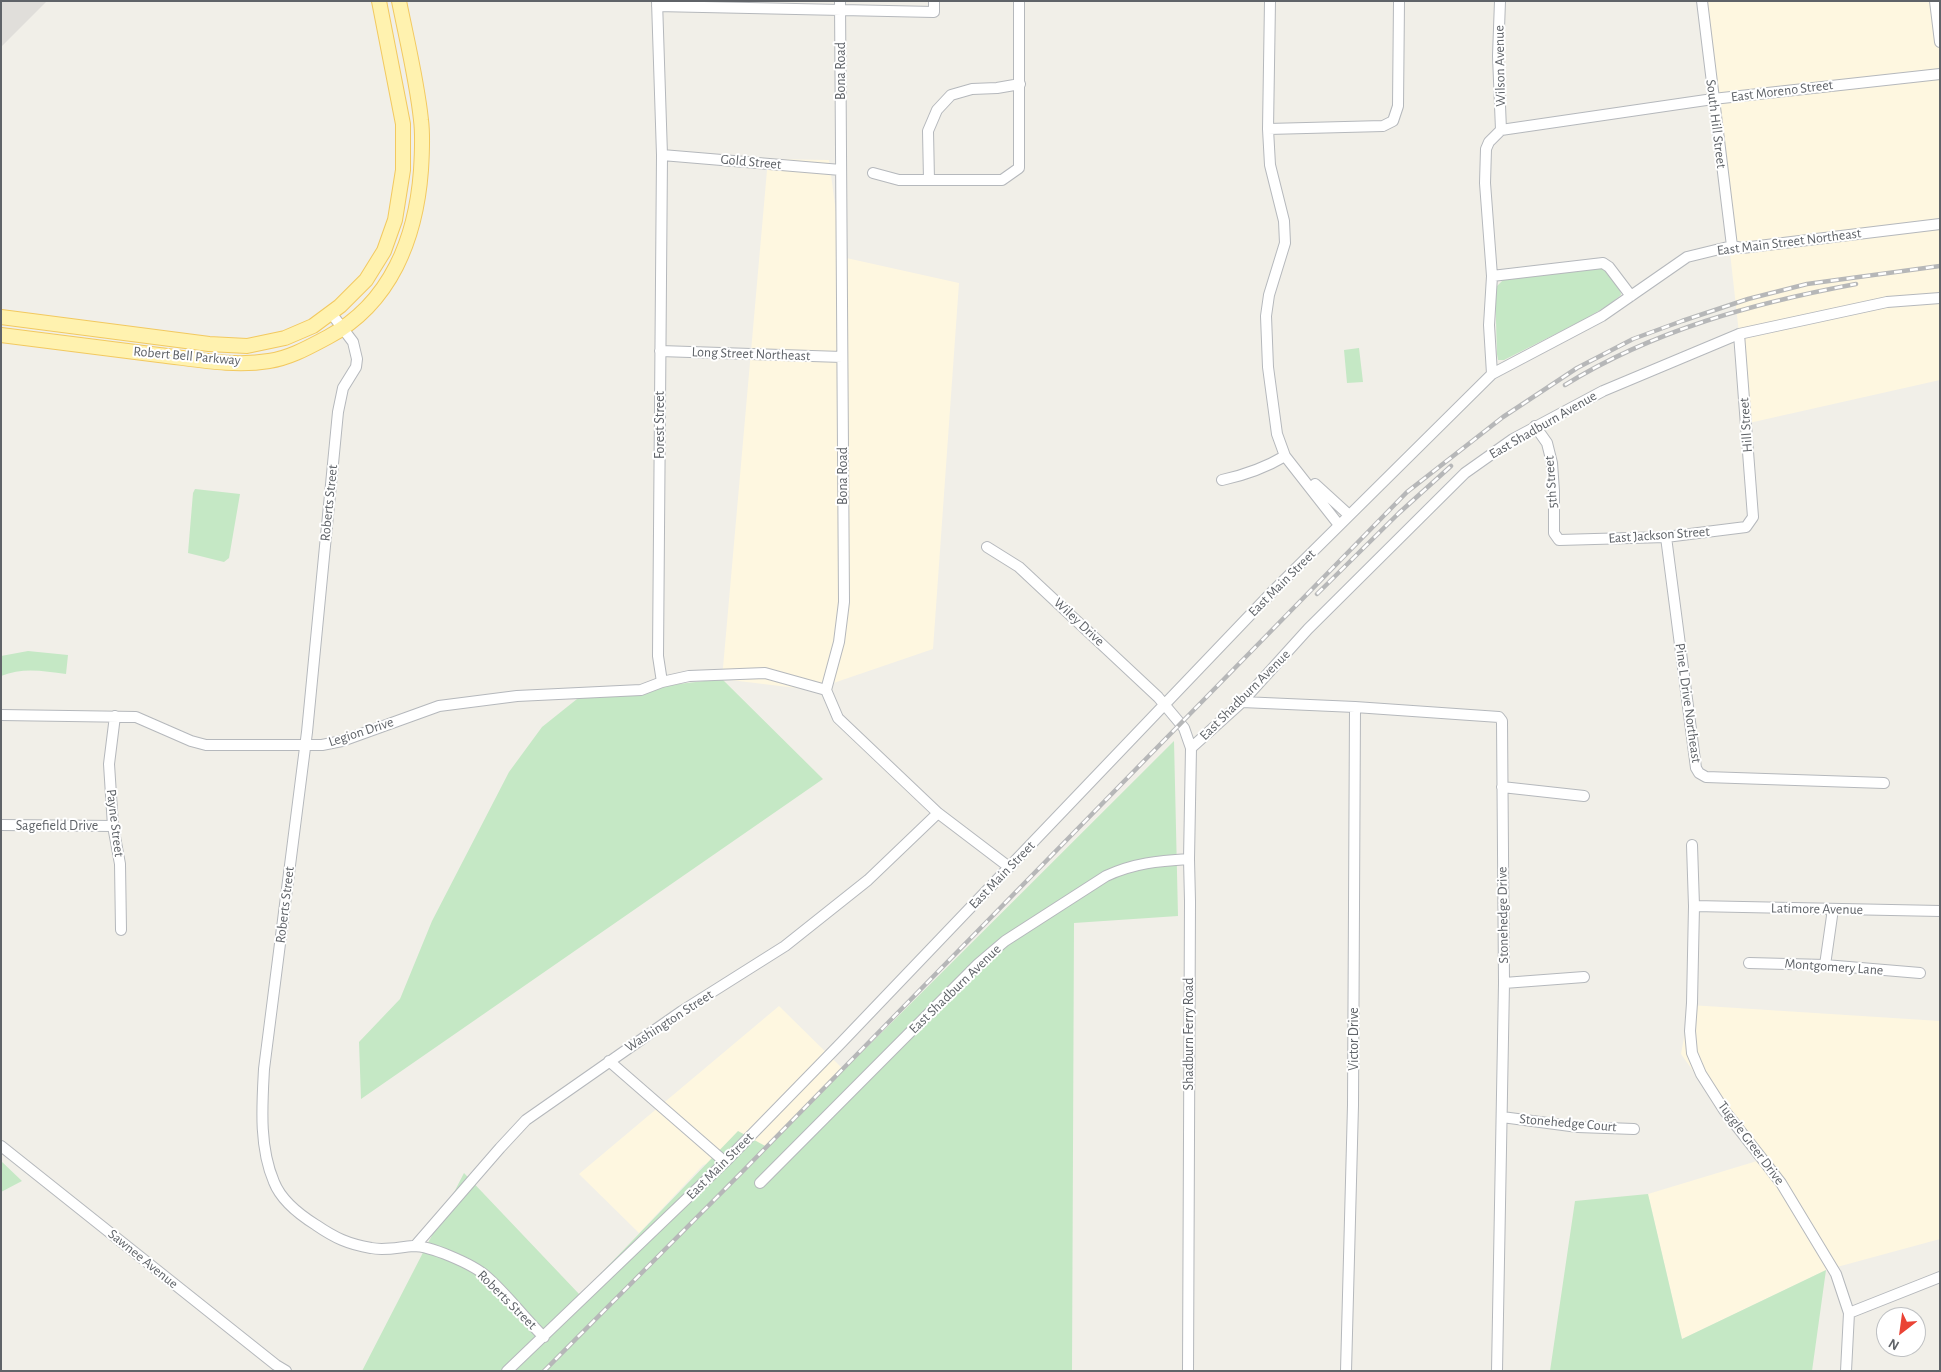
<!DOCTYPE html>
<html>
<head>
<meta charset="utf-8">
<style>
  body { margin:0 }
  #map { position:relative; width:1941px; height:1372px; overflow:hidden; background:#f1efe8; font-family:"Alegreya Sans",sans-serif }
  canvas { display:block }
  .frame { position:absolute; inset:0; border:2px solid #5f6368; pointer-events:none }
  .north { position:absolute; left:1876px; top:1307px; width:50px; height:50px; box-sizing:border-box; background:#fff; border:1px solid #bfc1c3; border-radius:50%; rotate:210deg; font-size:14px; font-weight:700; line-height:20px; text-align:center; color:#5f6368 }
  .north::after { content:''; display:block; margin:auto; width:18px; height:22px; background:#ea4335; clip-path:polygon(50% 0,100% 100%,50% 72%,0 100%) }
</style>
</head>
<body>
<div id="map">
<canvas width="1941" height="1372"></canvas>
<div class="frame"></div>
<div class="north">N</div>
</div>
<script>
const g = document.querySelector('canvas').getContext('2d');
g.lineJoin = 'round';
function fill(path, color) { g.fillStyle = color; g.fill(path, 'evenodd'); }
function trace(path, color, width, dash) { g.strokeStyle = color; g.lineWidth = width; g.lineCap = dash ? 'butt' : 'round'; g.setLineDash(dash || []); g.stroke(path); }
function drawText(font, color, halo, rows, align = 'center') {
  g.font = font + ' "Alegreya Sans",sans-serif'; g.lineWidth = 4; g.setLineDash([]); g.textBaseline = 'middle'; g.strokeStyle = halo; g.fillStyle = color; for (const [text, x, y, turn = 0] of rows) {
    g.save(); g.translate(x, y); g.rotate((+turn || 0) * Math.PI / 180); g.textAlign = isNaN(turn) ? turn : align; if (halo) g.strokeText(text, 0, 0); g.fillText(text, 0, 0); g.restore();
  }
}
fill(new Path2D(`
  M1702 1H1940V380L1749 423Z
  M768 159 829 160 842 257 959 283 933 649 813 690 722 679Z
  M1690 1005 1940 1021V1239L1826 1270 1682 1339 1648 1194 1757 1161 1681 1054Z
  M779 1006 844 1070 767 1147 703 1165 639 1233 579 1174Z`), '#fef7e0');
fill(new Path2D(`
  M1 1H47L1 47Z`), '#e0deda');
fill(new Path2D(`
  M1603 267 1620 287 1621 295 1610 304 1587 318 1504 360H1498L1497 354 1495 288 1505 278Z
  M1359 348 1363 382 1347 383 1344 350Z
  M195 489 240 494 229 558 224 562 188 553 193 493Z
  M28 651 68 655 66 674C43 671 23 667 1 676V656Z
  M722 679 823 779 361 1099 359 1042 400 999 432 921 509 772 542 727 582 695Z
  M1174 741 1178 916 1074 923 1072 1371H362L464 1173 580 1295 738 1131 767 1147Z
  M1 1161 22 1181 1 1192Z
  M1648 1194 1682 1339 1826 1270 1812 1371H1550L1575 1201Z`), '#c5e8c5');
const minor = new Path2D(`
  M657 1 662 155 658 656 662 682 689 676 765 673 826 690
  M840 1 844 602 839 642 826 690 838 718 938 813 1009 867
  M1270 1 1268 129 1270 165 1284 221 1285 243 1269 295 1266 316 1268 367 1277 434 1285 456 1339 525
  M1500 1 1498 56 1501 130
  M1702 1 1732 246
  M1935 1 1940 42
  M657 6 934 12V1
  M1268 129 1383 126 1393 121 1398 106 1399 1
  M662 155 841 170
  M873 173 899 180H1002L1019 168V1
  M929 180 928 131 937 110 951 95 972 89 997 88 1020 84
  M1492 276 1603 263 1609 267 1631 296
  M331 313 353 342 357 359 356 367 343 388 338 412 307 732 264 1069C262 1106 259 1147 274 1182 281 1200 300 1215 316 1225 335 1238 348 1244 371 1248 385 1251 399 1247 413 1246 425 1246 438 1251 450 1256 462 1261 476 1267 486 1276 507 1294 524 1318 544 1337
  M660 351 842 357
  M1492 374 1489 325 1492 276 1485 183 1486 149 1489 142 1501 130 1713 99 1940 74
  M1535 426 1547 443 1552 463 1554 491V533L1559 540 1666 537 1746 527 1753 517 1739 334
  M1222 480C1245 475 1265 468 1285 456
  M1315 484 1349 515
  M1666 537 1696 768 1699 773 1706 777 1884 783
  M987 547 1019 567 1158 697 1184 728 1191 748 1189 859 1190 901 1188 1371
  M1242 702 1355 707 1499 717 1502 721 1504 983 1497 1371
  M1 715 136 717 191 741 206 745H322L342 741 439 706 517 696 641 690 662 682
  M115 716 109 764 113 826 120 864 121 930
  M1191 748 1242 702 1308 629 1465 473 1513 439 1603 391 1739 334 1887 302 1940 298
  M1502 787 1584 796
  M1 825 113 826
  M1692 845 1694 906 1692 1003 1690 1031 1692 1053 1701 1074 1724 1110 1781 1183 1836 1274 1849 1313 1846 1371
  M1694 906 1940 911
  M1749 963 1825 965 1920 973
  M1825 965 1833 909
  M1504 983 1584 977
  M609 1061 725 1162
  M1502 1117 1578 1127 1634 1129
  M1 1146 276 1365 286 1371
  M760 1183 978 964 1005 941 1106 876C1134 863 1158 861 1189 859
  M415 1246 500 1148 526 1120 682 1011 785 946 868 880 938 813
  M1849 1313 1940 1277
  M507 1371 725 1162 841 1043 1273 591 1492 374 1602 316 1687 257 1732 246 1742 248 1940 224
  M1346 1371 1353 1105 1355 707`);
const major = new Path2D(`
  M1 317 209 344 247 346 285 338 313 326 340 306 366 280 384 251 395 220 403 170V124L379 1
  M1 335C54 342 107 348 159 355 195 359 233 367 269 361 290 358 309 347 328 337 391 303 416 238 421 170 422 154 423 136 421 120 417 81 407 41 399 1`);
trace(minor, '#b5b8bc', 12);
trace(major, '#f2c960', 16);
trace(minor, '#fff', 10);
trace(major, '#fff2af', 14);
const rail = new Path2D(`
  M1565 385C1654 330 1754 303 1856 284
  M1317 594 1399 513 1451 466
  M544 1371 742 1172 1407 492 1503 417 1577 368 1633 339 1682 321 1748 299 1807 284 1940 266`);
trace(rail, '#b6b7b8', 4.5);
trace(rail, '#fff', 2.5, [8]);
drawText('14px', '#5f6368', '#fff', [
  ["Wilson Avenue",1500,66,-91],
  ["Bona Road",841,71,-90],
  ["East Moreno Street",1782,91,-7],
  ["South Hill Street",1716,124,83],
  ["Gold Street",751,162,5],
  ["East Main Street Northeast",1789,242,-7],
  ["Long Street Northeast",751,354,2],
  ["Robert Bell Parkway",187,356,5],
  ["Forest Street",660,425,-90],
  ["East Shadburn Avenue",1543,425,-30],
  ["Hill Street",1746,425,-94],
  ["Bona Road",843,476,-90],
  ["5th Street",1551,482,-94],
  ["Roberts Street",329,503,-84],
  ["East Jackson Street",1659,535,-4],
  ["East Main Street",1282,583,-45],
  ["Wiley Drive",1079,622,43],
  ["East Shadburn Avenue",1245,695,-45],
  ["Pine L Drive Northeast",1688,703,82],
  ["Legion Drive",361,732,-18],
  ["Payne Street",115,823,83],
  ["Sagefield Drive",57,826],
  ["East Main Street",1002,875,-46],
  ["Roberts Street",285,905,-83],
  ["Latimore Avenue",1817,909,1],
  ["Stonehedge Drive",1503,915,-91],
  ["Montgomery Lane",1834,967,4],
  ["East Shadburn Avenue",955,989,-44],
  ["Washington Street",669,1021,-33],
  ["Shadburn Ferry Road",1189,1034,-90],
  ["Victor Drive",1354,1039,-90],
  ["Stonehedge Court",1568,1123,5],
  ["Tuggle Greer Drive",1751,1143,53],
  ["East Main Street",720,1166,-45],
  ["Sawnee Avenue",143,1259,39],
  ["Roberts Street",507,1300,45]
]);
</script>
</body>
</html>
